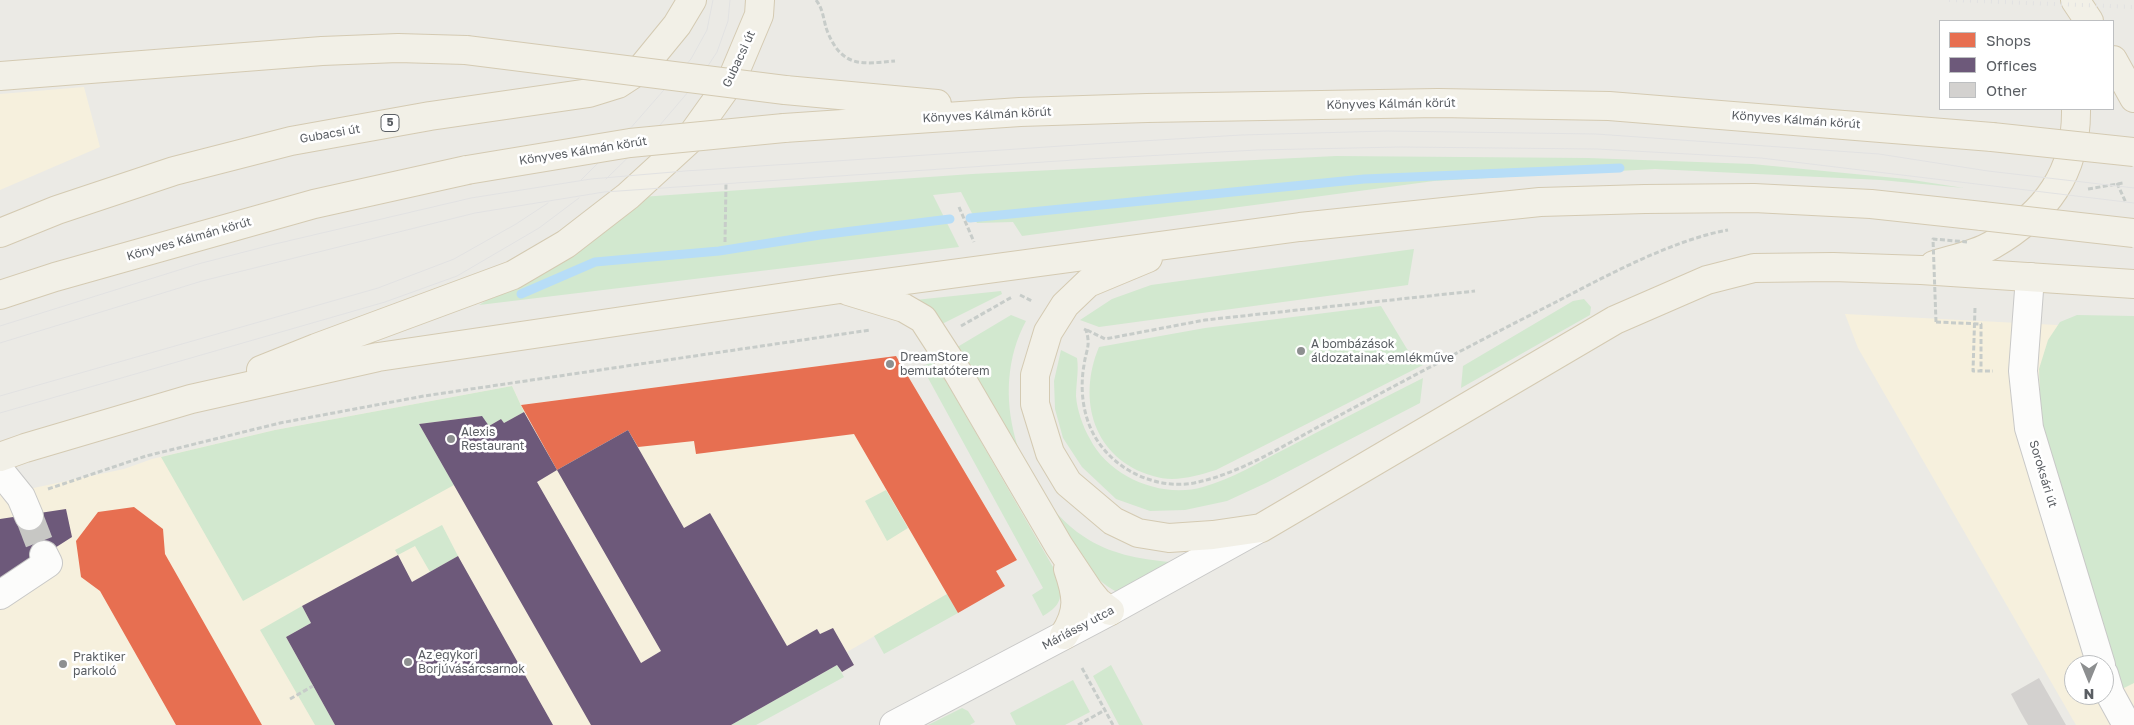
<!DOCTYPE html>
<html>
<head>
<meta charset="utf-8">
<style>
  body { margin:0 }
  #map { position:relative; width:2134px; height:725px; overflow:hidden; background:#ebeae5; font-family:"Golos Text",sans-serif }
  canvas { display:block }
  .legend { position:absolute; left:1939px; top:20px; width:175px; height:90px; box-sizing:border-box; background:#fff; border:1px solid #bdbfc1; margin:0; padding:6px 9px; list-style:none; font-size:15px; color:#5a5e63 }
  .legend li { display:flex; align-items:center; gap:10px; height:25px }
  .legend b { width:25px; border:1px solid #bdbfc1 }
  .north { position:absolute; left:2064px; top:655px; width:50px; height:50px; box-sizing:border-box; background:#fff; border:1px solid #bdbfc1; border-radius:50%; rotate:180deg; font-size:14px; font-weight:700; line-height:20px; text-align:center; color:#5a5e63 }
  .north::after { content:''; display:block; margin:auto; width:18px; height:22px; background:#8d8f90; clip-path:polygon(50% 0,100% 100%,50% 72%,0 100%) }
</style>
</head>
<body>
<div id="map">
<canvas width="2134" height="725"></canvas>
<ul class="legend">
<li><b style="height:14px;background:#e76f51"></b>Shops</li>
<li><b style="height:14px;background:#6d597a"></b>Offices</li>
<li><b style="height:14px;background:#d3d1cf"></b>Other</li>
</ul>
<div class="north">N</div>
</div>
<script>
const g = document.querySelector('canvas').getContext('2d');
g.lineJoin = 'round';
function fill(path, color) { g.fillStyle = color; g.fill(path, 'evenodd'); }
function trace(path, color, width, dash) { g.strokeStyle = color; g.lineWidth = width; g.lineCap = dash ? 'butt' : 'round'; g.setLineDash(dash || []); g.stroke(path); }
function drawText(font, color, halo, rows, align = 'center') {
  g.font = font + ' "Golos Text",sans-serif'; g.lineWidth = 5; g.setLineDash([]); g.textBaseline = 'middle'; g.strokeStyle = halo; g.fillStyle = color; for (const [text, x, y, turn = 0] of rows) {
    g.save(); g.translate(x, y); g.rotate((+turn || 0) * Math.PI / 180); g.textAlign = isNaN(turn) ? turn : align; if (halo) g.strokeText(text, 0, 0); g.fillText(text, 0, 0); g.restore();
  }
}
fill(new Path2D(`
  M84 87 100 147 0 190V94Z
  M1845 314 2134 329V725H2076L1858 348ZM2074 665H2104V695H2074Z
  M896 356 1017 560 996 571 1005 586 947 594 847 652 854 665 842 672 837 665 731 725H0V495L124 469 152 459 275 430 512 386 521 405Z`), '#f6f0dd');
fill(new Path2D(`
  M1336 156 1588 158 1752 164 1906 179 1964 188 1881 180 1655 169 1434 181 1022 236 1013 222 977 223 961 192 933 195 959 247 479 305 507 288 641 197 972 174Z
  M1414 249 1408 285 1099 327 1080 320 1112 299 1151 285Z
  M1001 291 1002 294 942 324 915 300Z
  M1584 299 1591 307 1590 315 1461 388 1463 366 1573 301Z
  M1381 306 1407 349 1423 365 1216 470C1196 476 1174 483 1153 476 1093 459 1077 399 1099 347L1205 328Z
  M1011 315 1026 321C987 393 1018 491 1083 536 1109 554 1139 559 1170 562L1117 592C1066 565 1027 474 1000 425 986 399 969 374 954 349Z
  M2077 315 2134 316V683L2120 690 2041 423 2039 369 2048 340 2060 322Z
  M1061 350 1077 358C1079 371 1076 383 1076 396 1077 410 1083 427 1090 439 1109 477 1162 499 1203 487 1232 479 1259 462 1285 449 1331 425 1377 401 1423 378L1420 403 1266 483 1227 501 1185 510 1150 511 1116 499 1082 467 1063 438 1055 409 1054 381Z
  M934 360 1057 574C1062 595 1064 604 1043 616L1032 595 1043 588 922 367Z
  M512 386 524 412 504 423 501 419 489 426 481 416 419 424 454 485 243 601 161 457 275 430Z
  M886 490 908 528 887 541 865 501Z
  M442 525 458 556 430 572 415 546 398 555 395 550Z
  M947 594 958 613 884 654 874 636Z
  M302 606 311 623 286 637 335 725H315L260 630Z
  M837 665 844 677 756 725H731Z
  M1111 665 1143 725H1119L1093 676Z
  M1073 680 1090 712 1065 725H1016L1010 713Z
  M962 708 968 711 975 722 970 725H928Z`), '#d2e8cf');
fill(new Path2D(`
  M896 356 1017 560 996 571 1005 586 958 613 854 434 696 454 694 441 638 447 628 430 557 470 521 405Z
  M606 447 689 595 710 583 752 657 708 680 585 459Z
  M134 507 163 529 165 554 262 725H176L100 591 81 577 76 541 98 512Z`), '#e76f51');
fill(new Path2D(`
  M524 412 557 470 628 430 684 528 710 513 787 646 817 629 820 634 833 628 854 665 842 672 837 665 731 725H591L419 424 482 416 489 426 501 419 504 423ZM557 470 661 651 641 663 537 482Z
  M66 509 72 537 0 583V519Z
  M398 555 412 582 458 556 553 725H335L286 637 311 623 302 606Z`), '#6d597a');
trace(new Path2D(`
  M970 218 1364 179 1620 168
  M521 294 595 262 719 251 820 235 950 219`), '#b7ddf7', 9);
fill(new Path2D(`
  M2039 678 2066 725H2028L2020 711 2011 694Z`), '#d3d1cf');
trace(new Path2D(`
  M29 516 44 555`), '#c7c7c4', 28, [28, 14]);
const minor = new Path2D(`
  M2030 277 2023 371 2029 428 2101 665
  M0 471 21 497 29 516
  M0 595 48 563 44 555
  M2104 674 2110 694 2127 725
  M894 725 1110 611 1258 529`);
const major = new Path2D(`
  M2075 0 2089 21
  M2113 60 2134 98
  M0 76 322 51 398 48 466 50
  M785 90 937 104
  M784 128 1020 112 1147 108 1438 103 1609 106 1992 137
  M0 233 57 210 174 171 291 141 430 116 589 93 618 84 641 69 677 25 692 0
  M1148 258 1088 283 1065 305 1048 332 1035 375V404L1050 453 1068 483 1113 521 1138 533 1169 538 1213 535 1261 528 1615 320 1707 280 1754 268 1833 267 1921 270 2134 284
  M1934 265C1953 259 1975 255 1992 245 2046 214 2077 172 2076 109
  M848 291 904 308 923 319 958 373 1059 546 1089 591 1098 602 1110 611
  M0 295 55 277 314 204 467 170
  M261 370 316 348 513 275 566 244 628 196 687 142 732 79 759 15 760 0
  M0 457 25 448 191 399 378 357 840 289 1300 227 1540 202 1645 199 1754 198 1871 204 1982 216
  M1064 635C1080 611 1077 595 1068 569`);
trace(minor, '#c8c8c7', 30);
trace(major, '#d4cab2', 30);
trace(new Path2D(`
  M816 0C824 10 823 21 828 33 843 68 862 64 895 61
  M2117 183 2126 203
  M2088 189 2123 183
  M959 207 974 242
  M725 242 726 183
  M1020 295 1032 301
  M1975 308 1973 371H1993
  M1936 322 1981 324V371
  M961 326 1012 297
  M1084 329 1086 330C1091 346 1086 350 1084 365 1079 393 1084 425 1102 447 1123 474 1160 489 1194 483 1243 473 1287 443 1331 420 1405 380 1479 341 1554 303 1604 277 1672 240 1728 230
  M1087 330 1105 339 1205 320 1475 291
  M48 489 146 456 280 423 424 396 870 330
  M1082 668 1113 725
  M290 699 313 686
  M1078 725 1105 710`), '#c7ccc9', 3, [5, 2.5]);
trace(minor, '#fcfcfb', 28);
trace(major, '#f2f0e7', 28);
trace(new Path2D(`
  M606 179 654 132 700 78 717 52 728 21 730 0
  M581 180 614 147 691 59 707 30 713 0
  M0 326 198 264 275 244 471 198 591 179 685 171 1092 144 1241 135 1387 131 1596 134 1879 154 1988 171 2134 188
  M0 343 202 281 475 213 604 192 1088 159 1257 150 1400 147 1597 149 1761 158 2134 203
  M0 396 378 288 454 259 516 224 548 203
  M0 413 385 302 457 276 539 228 579 198`), '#e2e2e2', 1);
trace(new Path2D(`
  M1949 0 2134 7`), '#e2e2e2', 4, [1, 6]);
const majorBridge = new Path2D(`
  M466 50 785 90
  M1992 137 2134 152
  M467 170 630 143 784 128
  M1982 216 2134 233`);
trace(majorBridge, '#d4cab2', 30, []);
trace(new Path2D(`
  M1936 322 1933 239 1967 242`), '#c7ccc9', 3, [5, 2.5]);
trace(majorBridge, '#f2f0e7', 28);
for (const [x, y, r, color] of [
  [1301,351,5,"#8d8f90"],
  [890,364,5,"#8d8f90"],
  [451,439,5,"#8d8f90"],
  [408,662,5,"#8d8f90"],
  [63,664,5,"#8d8f90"]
]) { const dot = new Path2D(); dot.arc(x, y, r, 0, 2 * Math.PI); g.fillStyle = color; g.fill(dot); trace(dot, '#fff', 2); }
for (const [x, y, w] of [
  [390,123,18]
]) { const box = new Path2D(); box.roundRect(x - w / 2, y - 8.5, w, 17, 4); g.fillStyle = '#fff'; g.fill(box); trace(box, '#5a5e63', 1); }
drawText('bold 11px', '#5a5e63', null, [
  ["5",390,123]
]);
drawText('12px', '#5a5e63', '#fff', [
  ["Gubacsi út",739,59,-65],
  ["Könyves Kálmán körút",1391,104,-1],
  ["Könyves Kálmán körút",987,115,-3],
  ["Könyves Kálmán körút",1796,120,4],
  ["Gubacsi út",330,134,-10],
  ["Könyves Kálmán körút",583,151,-9],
  ["Könyves Kálmán körút",189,239,-16],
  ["Soroksári út",2043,474,73],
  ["Máriássy utca",1078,628,-28]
]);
drawText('12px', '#5a5e63', '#fff', [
  ["A bombázások",1311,344],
  ["áldozatainak emlékműve",1311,358],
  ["DreamStore",900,357],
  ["bemutatóterem",900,371],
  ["Alexis",461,432],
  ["Restaurant",461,446],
  ["Az egykori",418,655],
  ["Borjúvásárcsarnok",418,669],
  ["Praktiker",73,657],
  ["parkoló",73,671]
], 'left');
</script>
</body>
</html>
